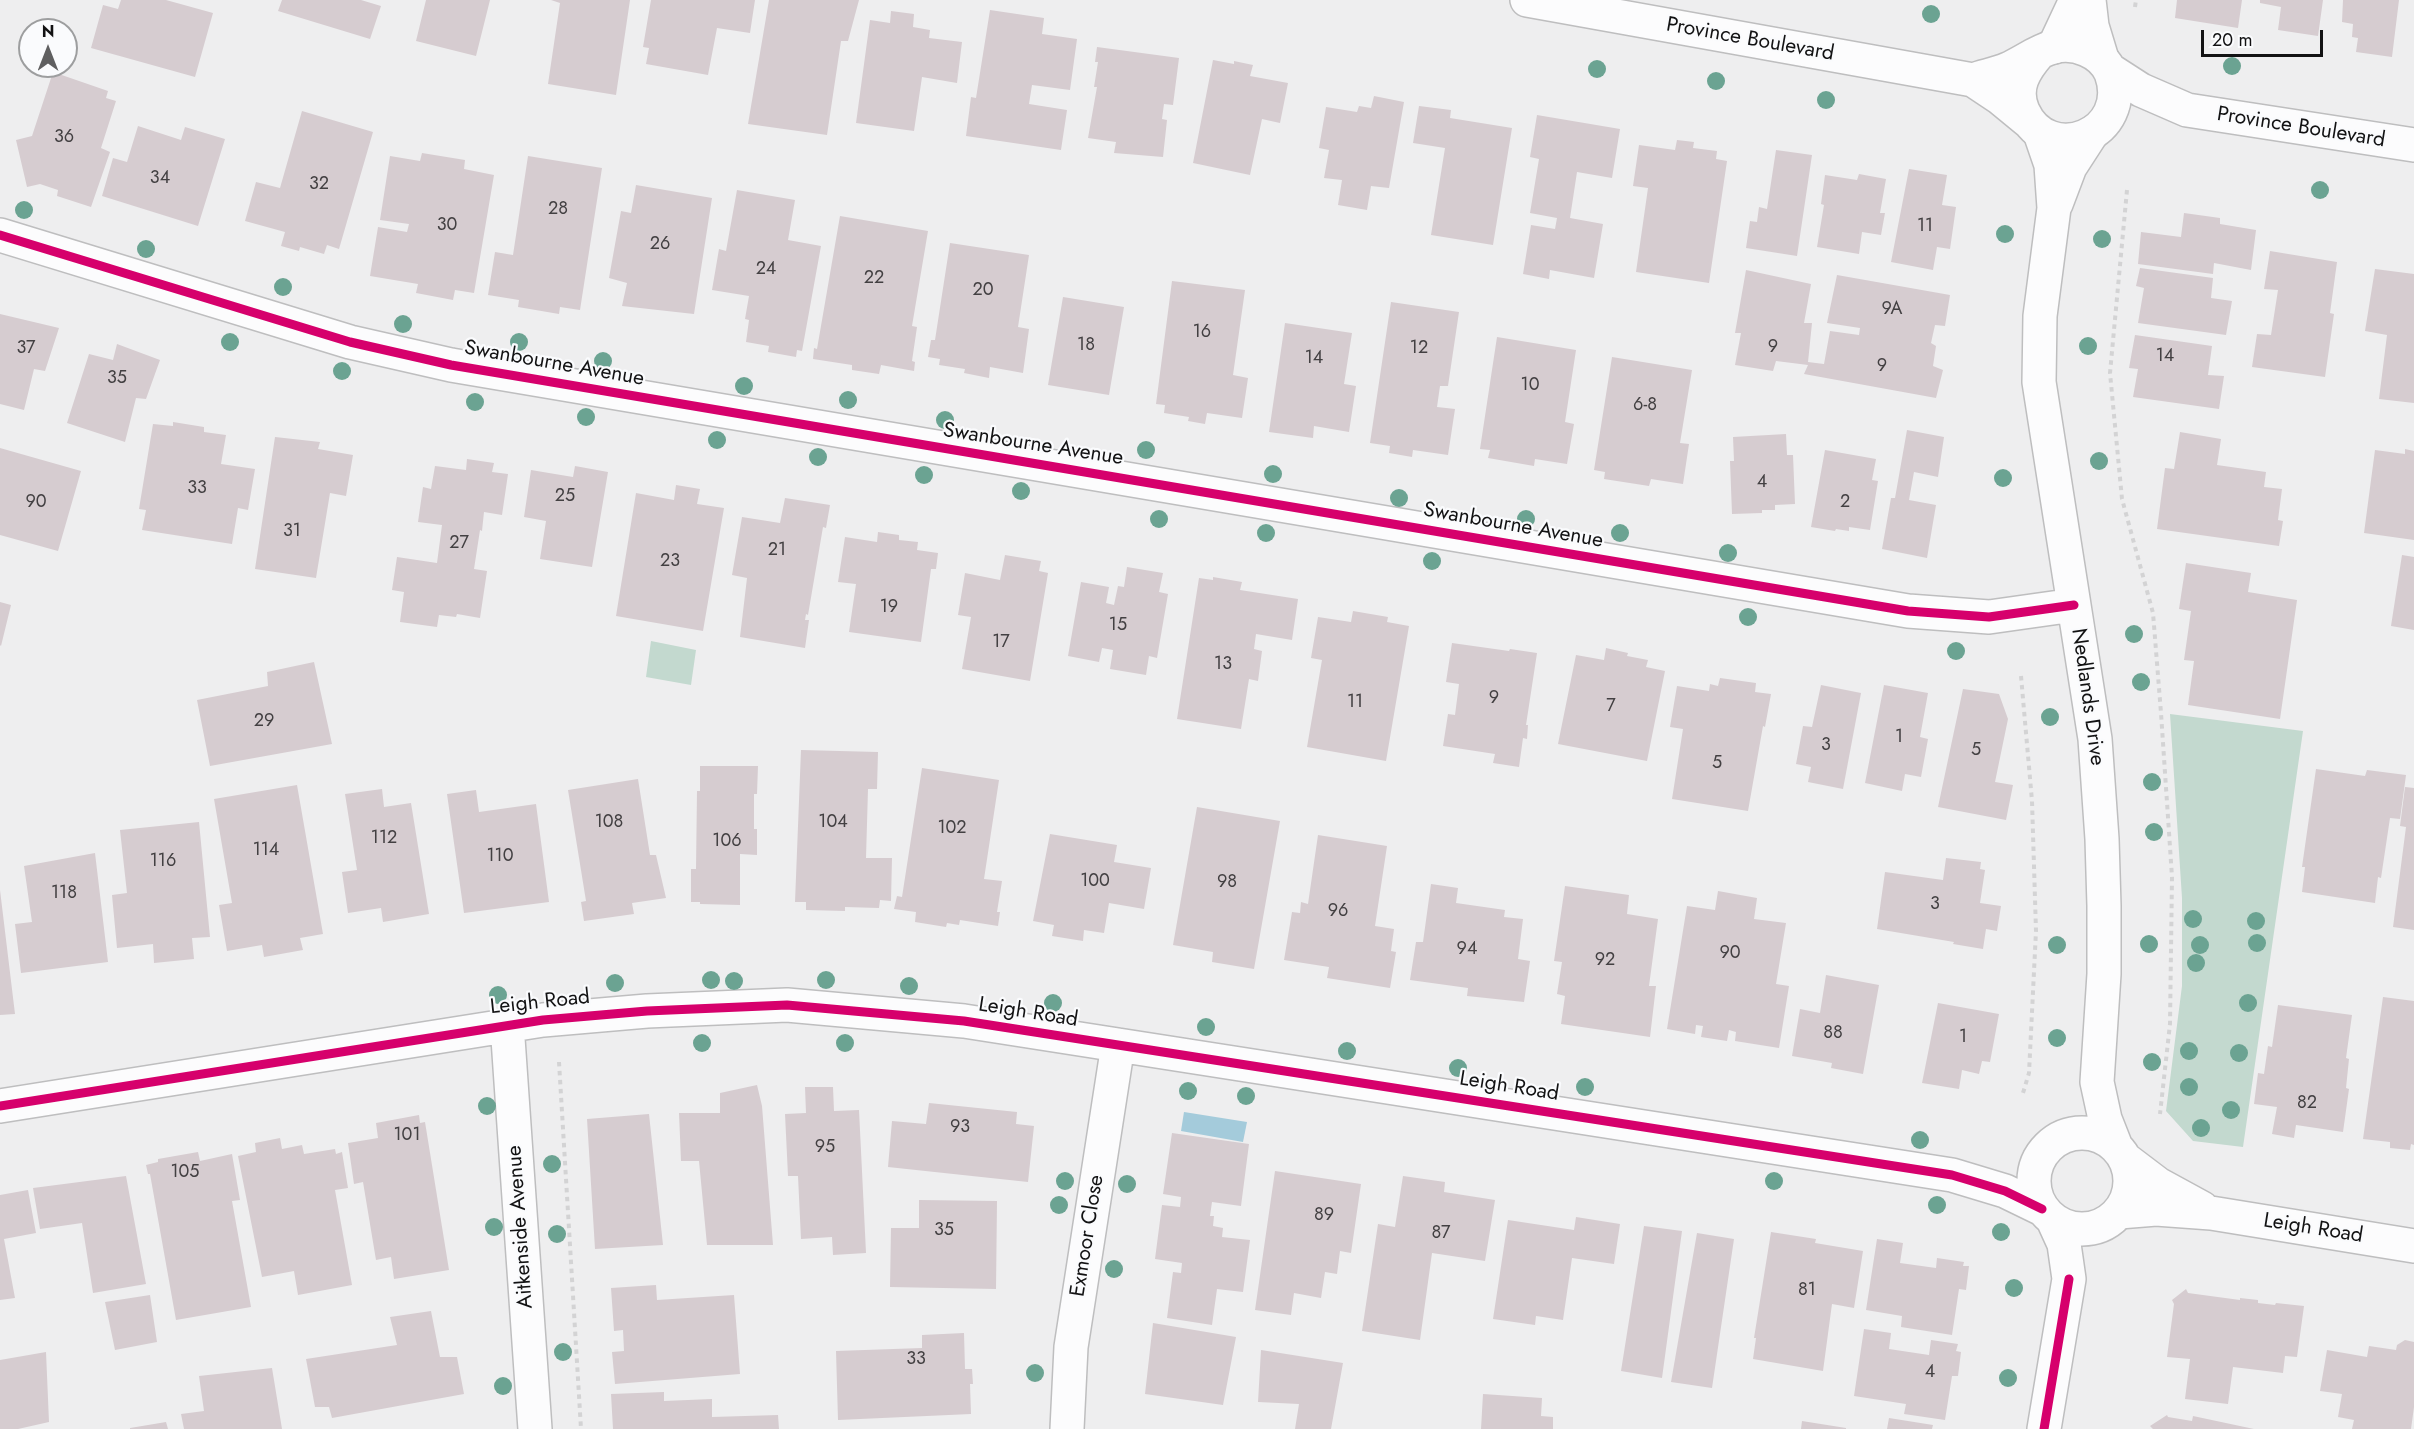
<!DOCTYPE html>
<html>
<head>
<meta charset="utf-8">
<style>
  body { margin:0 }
  #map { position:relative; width:2414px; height:1429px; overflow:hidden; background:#eeeeef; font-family:Jost,sans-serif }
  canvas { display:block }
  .north { position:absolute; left:18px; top:18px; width:60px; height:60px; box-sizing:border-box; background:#fafbfd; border:2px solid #9d9e9f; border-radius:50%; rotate:0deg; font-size:16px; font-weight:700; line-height:24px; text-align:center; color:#121213 }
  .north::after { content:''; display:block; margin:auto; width:21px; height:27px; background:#5f5f60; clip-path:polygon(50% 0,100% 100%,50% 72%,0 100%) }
  .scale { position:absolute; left:2201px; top:30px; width:122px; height:27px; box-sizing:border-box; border:3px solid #121213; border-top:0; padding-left:8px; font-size:18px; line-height:21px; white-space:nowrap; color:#121213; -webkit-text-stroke:4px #fafbfd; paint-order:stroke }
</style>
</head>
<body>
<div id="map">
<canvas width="2414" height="1429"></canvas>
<div class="north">N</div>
<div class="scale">20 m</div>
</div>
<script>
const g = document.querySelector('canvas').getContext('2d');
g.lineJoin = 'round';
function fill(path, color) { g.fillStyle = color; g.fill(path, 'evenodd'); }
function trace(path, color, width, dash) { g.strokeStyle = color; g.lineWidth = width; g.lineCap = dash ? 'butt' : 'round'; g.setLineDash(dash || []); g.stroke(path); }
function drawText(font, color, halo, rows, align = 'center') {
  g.font = font + ' Jost,sans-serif'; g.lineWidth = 4.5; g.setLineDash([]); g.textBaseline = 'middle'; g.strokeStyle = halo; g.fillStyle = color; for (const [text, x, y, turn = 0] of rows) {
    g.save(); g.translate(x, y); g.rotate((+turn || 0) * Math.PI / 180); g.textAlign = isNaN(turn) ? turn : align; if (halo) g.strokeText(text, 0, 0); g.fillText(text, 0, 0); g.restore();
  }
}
fill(new Path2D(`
  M651 641 696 650 691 685 646 677Z
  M2170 714 2303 731 2243 1147 2193 1141 2166 1111 2182 986V898Z`), '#c3d9cf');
fill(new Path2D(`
  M1184 1112 1247 1122 1243 1142 1181 1131Z`), '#a4cbdb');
fill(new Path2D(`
  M121 0H166L213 13 195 77 91 48 103 5 118 9Z
  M282 0H361L381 6 370 39 278 11Z
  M426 0H490L476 56 416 41Z
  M551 0H630L616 95 548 84 560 3Z
  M651 0H755L750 33 717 28 708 75 646 64 649 48 643 47Z
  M769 0H859L848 41H841L827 135 748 124Z
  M2177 0H2242L2238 28 2175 18Z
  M2260 0H2323L2318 36 2278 30 2281 7 2260 3Z
  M2343 0H2399L2392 57 2356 52 2358 38 2352 37 2353 24 2342 22Z
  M990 10 1044 18 1042 34 1077 39 1070 90 1032 85 1029 104 1067 110 1061 150 966 136 971 97 976 98Z
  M891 11 914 14 913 27 930 30 929 38 962 42 957 83 922 77 914 131 856 123 870 20 890 23Z
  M1097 47 1179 58 1173 105 1164 104 1162 119 1167 120 1163 157 1114 153 1116 142 1088 138 1097 87H1094L1098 62H1095Z
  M1213 60 1234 64V61L1253 65 1250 76 1288 83 1280 123 1262 119 1250 175 1193 163Z
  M53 72 108 91 106 98 116 101 101 148 110 152 91 207 57 196 58 190 40 184 27 187 16 140 32 136Z
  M1374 96 1404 102 1389 188 1371 186 1367 210 1338 205 1342 180 1324 178 1329 150 1319 148 1326 107 1357 112 1359 106 1371 108Z
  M1419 106 1451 110 1450 118 1512 128 1493 245 1431 235 1445 148 1413 143Z
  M302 111 373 132 339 249 327 245 324 254 300 247 299 251 281 246 285 232 245 221 256 182 280 188Z
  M1537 115 1620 129 1612 178 1577 172 1570 218 1603 224 1594 278 1550 270 1549 279 1523 274 1531 225 1555 229 1557 218 1530 213 1539 159 1530 157Z
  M138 126 181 140 185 127 225 139 198 226 102 196 113 158 127 162Z
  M1677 140 1694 142 1693 148 1717 151 1716 159 1727 161 1709 283 1636 272 1648 188 1633 186 1639 145 1675 150Z
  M1776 150 1812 155 1797 256 1746 248 1750 221 1757 222 1759 207 1767 209Z
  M422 153 465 160 464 169 494 175 474 293 455 290 453 300 416 293 418 284 370 276 378 227 407 232 409 224 380 220 390 156 420 161Z
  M528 156 602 168 580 310 560 307 559 314 518 307 519 300 488 295 495 252 513 255Z
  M1909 169 1947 175 1942 205 1956 207 1950 249 1937 247 1933 270 1891 262Z
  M1859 174 1886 179 1880 213H1885L1881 235 1862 232 1859 254 1817 247 1824 205 1821 204 1825 175 1857 180Z
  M636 185 712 198 694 314 622 306 627 283 609 278 621 211 631 213Z
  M737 190 795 200 788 240 821 246 802 351 797 350 796 357 768 352 769 346 746 342 749 320 745 319 749 296 712 290 719 249 726 251Z
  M2184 213 2220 218V224L2256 230 2251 270 2214 263 2213 274 2138 264 2141 232 2181 237Z
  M840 216 928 231 912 326 917 327 912 361 915 362 914 371 881 365 879 374 852 370V365L813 359 814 348 817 349Z
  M950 243 1029 255 1018 327 1029 329 1023 373 990 367 989 378 964 373 965 369 939 365 940 359 928 357 931 340H935Z
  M2270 251 2337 262 2330 313 2334 314 2325 377 2252 367 2257 334 2271 335 2278 290 2264 289Z
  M2140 268 2213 278 2211 298 2232 301 2226 335 2138 323 2144 288 2136 286Z
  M2375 269 2414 274V403L2379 399 2387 335 2365 331Z
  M1746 270 1811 284 1804 323H1812L1808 362 1824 364 1830 331 1859 335 1860 328 1827 323 1837 275 1950 295 1945 326 1935 325 1931 343 1936 346 1933 366 1943 370 1936 398 1804 374 1808 365 1776 361 1773 371 1735 365 1741 333H1735Z
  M1172 281 1245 290 1233 375 1248 378 1242 418 1207 413 1205 424 1188 421 1189 417 1164 413 1165 405 1156 404Z
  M1063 297 1124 307 1109 395 1048 385Z
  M1391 302 1459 312 1448 386H1440L1437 407 1455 409 1448 455 1413 450 1412 457 1389 453 1390 446 1370 443Z
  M0 314 59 328 45 371 34 369 24 410 0 404Z
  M1285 323 1352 333 1344 384 1356 386 1349 432 1314 426 1313 438 1269 432Z
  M2135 335 2212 346 2208 375 2224 376 2219 409 2133 397 2138 369 2129 368Z
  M1497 337 1576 350 1565 422 1574 424 1567 464 1535 459 1534 466 1488 458 1490 450 1480 449Z
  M117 344 160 360 146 399 136 398 125 442 67 423 89 354 113 360Z
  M1612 357 1692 370 1680 443 1689 444 1683 484 1651 479 1649 486 1604 479 1605 472 1594 470Z
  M173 422 204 427V432L226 435 221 464 255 469 248 510 238 508 232 544 142 530 146 510 139 509 153 424 173 426Z
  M1907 430 1944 437 1938 477 1914 472 1909 500 1936 505 1927 558 1882 549 1891 498H1895Z
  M2180 432 2221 439 2217 465 2266 472 2264 487 2282 489 2278 520 2283 521 2279 546 2157 529 2165 468 2174 469Z
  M1786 434 1787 455H1793L1795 504 1775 505V510H1762V513L1732 514 1730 461H1734L1733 437Z
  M275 437 320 442 318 449 353 455 346 496 330 493 316 578 255 569Z
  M0 448 81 471 58 551 0 535Z
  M2405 449 2414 451V540L2364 533 2375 450 2405 454Z
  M1825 450 1876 459 1872 480 1878 481 1870 530 1849 527V531L1836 529 1835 531 1811 527Z
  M467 459 494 463 492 472 508 474 502 515 484 512 482 531 480 530 474 569 487 571 480 618 457 614 456 617 439 615 437 627 400 622 404 592 392 590 397 557 437 563 442 525 418 522 423 487 431 489 435 466 466 470Z
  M575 466 608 472 592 567 540 559 546 521 524 517 531 470 573 477Z
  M676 485 700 489 697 504 724 508 703 631 616 616 636 493 674 500Z
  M785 498 830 505 826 528 823 527 808 615 806 614 805 620H809L805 648 740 637 747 578 732 575 742 517 780 523Z
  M878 532 899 535V540L918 542 917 550 938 553 936 569H931L921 642 849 632 856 584 838 582 845 537 877 542Z
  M1005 555 1041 561 1039 571 1048 573 1030 681 962 669 971 617 958 615 965 573 1000 580Z
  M2402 555 2414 557V630L2391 626Z
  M2186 563 2251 573 2248 592 2297 600 2280 719 2188 705 2194 661 2184 660 2191 611 2179 609Z
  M1127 567 1163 573 1159 592 1168 594 1157 658 1149 656 1146 675 1110 669 1113 650 1102 648 1099 662 1068 656 1081 582 1109 587 1106 603 1114 605 1118 586 1124 587Z
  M1213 577 1242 582 1240 590 1298 599 1292 640 1256 634 1254 649 1262 651 1258 681 1249 679 1241 729 1177 719 1199 578 1213 580Z
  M0 602 11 605 1 646 0 645Z
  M1353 611 1388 617 1387 622 1409 626 1386 761 1307 747 1322 660 1311 658 1318 617 1351 622Z
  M1452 643 1509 651 1510 649 1537 653 1526 725H1528L1527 739 1523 738 1519 767 1493 763 1495 754 1443 746 1448 714 1455 715 1459 684 1446 682Z
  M1606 648 1628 653 1627 656 1648 660 1646 667 1665 671 1647 761 1558 744 1576 655 1604 660Z
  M314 662 332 744 210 766 197 700 268 686 267 672Z
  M1720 678 1756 683 1755 692 1771 694 1765 727 1763 726 1748 811 1672 799 1683 729 1670 727 1677 686 1709 691 1710 684 1718 686Z
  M1821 685 1861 693 1843 789 1808 782 1811 767 1796 764 1803 726 1812 727Z
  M1884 685 1928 693 1920 737 1928 739 1921 777 1905 774 1902 791 1865 783Z
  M1963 689 1999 694 2008 719 1995 782 2013 785 2006 820 1938 807Z
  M801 750 878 752 877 789H868L866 858H892L891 901 880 900 879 908 845 907V911L806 910V902H795Z
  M700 766H758L757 794H754V829H757V855L740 854V905L700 904V902H691V869H696L697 791H700Z
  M922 768 999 780 984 879 1002 881 997 912H1000L998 926 960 920 959 925 947 923 946 927 915 922 916 912 894 909 897 896 902 897Z
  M2316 769 2365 776 2367 770 2406 775 2400 819 2390 818 2381 878 2378 877 2375 903 2302 892 2305 867H2302Z
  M638 779 650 855H656L666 898 632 903 634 914 584 921 581 902 586 901 568 790Z
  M297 785 323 934 300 938 303 950 264 957 262 945 227 951 219 905 232 903 214 799Z
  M2405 787 2414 788V930L2393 927 2406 827 2400 826Z
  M382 789 384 807 411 803 429 914 383 922 381 908 348 913 342 872 357 870 345 794Z
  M476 790 479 812 536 804 549 902 464 913 447 794Z
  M1197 807 1280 821 1254 969 1212 962 1213 952 1173 945Z
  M199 822 210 937 192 938 194 959 154 963 153 944 117 948 112 895 127 893 120 830Z
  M1050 834 1117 845 1114 862 1151 868 1144 909 1109 903 1104 933 1084 930 1083 941 1052 936 1054 925 1033 921Z
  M1318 835 1387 846 1375 926 1394 929 1391 951 1396 952 1390 988 1327 978 1329 967 1284 960 1292 912 1300 913 1301 902 1308 904Z
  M95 853 108 962 21 973 15 924 32 922 24 866Z
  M1946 858 1981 862 1980 869 1985 870 1980 903 2001 906 1997 931 1986 929 1983 949 1953 944 1954 942 1877 929 1885 872 1943 880Z
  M1431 884 1458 888 1456 903 1505 910 1504 917 1523 919 1518 959 1530 961 1524 1002 1467 996 1468 988 1410 980 1416 942H1423Z
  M1565 886 1629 895 1627 914 1658 919 1649 986H1656L1650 1037 1561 1024 1565 996 1557 994 1562 962 1554 961Z
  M0 890 15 1014 0 1015Z
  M1718 891 1757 898 1754 919 1786 923 1776 984 1789 986 1779 1048 1735 1041 1736 1032 1729 1030 1727 1041 1701 1037 1703 1026 1696 1025 1695 1034 1667 1029 1687 906 1715 910Z
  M1826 975 1879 985 1863 1074 1831 1068 1832 1063 1792 1056 1800 1009 1820 1013Z
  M2383 997 2414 1001V1145L2411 1144 2410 1150 2390 1148V1142L2363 1139Z
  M1938 1003 1999 1014 1990 1062 1982 1061 1979 1074 1962 1070 1959 1089 1922 1083Z
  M2278 1005 2352 1015 2346 1058 2349 1059 2346 1088 2349 1089 2343 1132 2296 1125 2294 1138 2272 1134 2277 1107 2254 1104 2258 1073 2264 1074 2268 1046 2272 1047Z
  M757 1085 762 1106 773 1245H707L699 1161H681L679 1113H720V1093Z
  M805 1087H833L834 1111 859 1110 866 1253 833 1255 832 1237 801 1239 798 1176H788L785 1114 806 1113Z
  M929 1103 1017 1112 1016 1124 1034 1126 1028 1182 888 1167 892 1121 926 1124Z
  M649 1114 663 1245 595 1249 587 1119Z
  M419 1115 420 1123 425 1122 449 1270 394 1279 391 1257 376 1260 363 1182 354 1184 348 1143 378 1138 376 1123Z
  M1172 1133 1249 1144 1241 1206 1212 1202 1210 1216H1214L1213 1226 1223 1228 1222 1237 1250 1240 1243 1292 1217 1289 1212 1325 1167 1318 1173 1272 1181 1273 1182 1263 1155 1259 1162 1205 1180 1207 1181 1197 1163 1194Z
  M280 1138 282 1149 302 1145 304 1154 335 1149 336 1154 342 1152 348 1188 335 1190 352 1285 298 1295 294 1271 262 1277 238 1156 256 1152 255 1143Z
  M198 1152 200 1161 232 1154 240 1200 232 1201 251 1307 176 1320 150 1174H148L146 1165 158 1162V1159Z
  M1275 1171 1361 1184 1351 1253 1340 1251 1337 1274 1325 1272 1321 1298 1294 1293 1291 1315 1255 1310Z
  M126 1176 146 1284 93 1293 82 1223 40 1229 33 1188Z
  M1403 1176 1445 1182 1444 1192 1495 1200 1485 1261 1432 1253 1420 1340 1362 1331 1378 1224 1395 1227Z
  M28 1190 36 1233 4 1239 15 1298 0 1300V1195Z
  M919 1200 997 1201 996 1289 890 1287 891 1228H919Z
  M1576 1217 1620 1224 1614 1264 1572 1258 1563 1320 1536 1316 1535 1325 1493 1319 1508 1220 1574 1230Z
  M1644 1226 1682 1231 1662 1378 1621 1371Z
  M1771 1232 1816 1239 1815 1243 1863 1251 1854 1308 1832 1304 1823 1371 1753 1359 1756 1338H1754Z
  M1697 1233 1734 1239 1712 1388 1671 1382Z
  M1877 1239 1903 1243 1900 1263 1936 1268 1937 1258 1964 1262 1963 1266H1969L1966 1290 1959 1289 1952 1335 1901 1327 1902 1316 1866 1310Z
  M656 1285 657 1300 734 1295 740 1374 615 1384 612 1352 624 1351 623 1330 614 1331 611 1288Z
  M2186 1289 2188 1293 2240 1300V1298L2258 1300V1303L2275 1305 2276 1303 2304 1306 2297 1357 2285 1356 2283 1373 2233 1367 2228 1404 2185 1399 2190 1359 2167 1357 2174 1304 2172 1300Z
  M150 1295 157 1342 115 1350 105 1302Z
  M431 1311 440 1357H457L464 1394 332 1418 329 1407H315L306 1359 397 1345 390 1317Z
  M1153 1323 1236 1337 1223 1405 1145 1394Z
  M1864 1329 1891 1333 1889 1349 1929 1355 1931 1340 1958 1344 1956 1351 1961 1352 1958 1376H1952L1945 1420 1904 1414 1906 1404 1854 1396Z
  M964 1333 965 1369H972L973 1384H970L971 1414 838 1420 836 1351 922 1348V1335Z
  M2405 1340 2414 1342V1407L2411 1429H2352L2354 1420 2338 1417 2342 1394 2320 1391 2327 1350 2367 1357 2369 1346 2396 1350 2397 1345Z
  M1261 1350 1343 1363 1331 1429H1295L1299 1404 1258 1402Z
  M46 1352 49 1422 18 1429H0V1360Z
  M272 1368 282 1429H184L181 1414 204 1411 199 1376Z
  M664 1392V1401L712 1399V1417L778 1415 779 1429H613L611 1394Z
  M1483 1394 1542 1398 1541 1416 1553 1417V1429H1481Z
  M2167 1415 2168 1417 2192 1421 2193 1416 2254 1429H2153L2150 1426Z
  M1889 1418 1933 1425 1932 1429H1887Z
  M1802 1421 1846 1428V1429H1801Z
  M166 1422 168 1429H130V1428Z`), '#d6ccd0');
const minor = new Path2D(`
  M2089 0 2092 26 2102 59
  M2054 47 2076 0
  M2040 133 2051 165 2054 208 2040 316 2039 382 2095 739 2102 839 2104 906V974L2097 1082 2105 1119 2116 1147
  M2056 204 2070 167 2092 133
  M0 235 350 342 451 365 1908 611 1989 617 2074 605
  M507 1024 535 1429
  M0 1106 543 1020 647 1011 787 1005 964 1021 1952 1175 2005 1191 2042 1209
  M2034 1181a48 48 0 1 1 96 0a48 48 0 1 1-96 0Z
  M2125 1159 2158 1184 2202 1208
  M2119 1212 2156 1209 2211 1213 2414 1246
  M1067 1429 1071 1347 1118 1045
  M2044 1429 2069 1279 2064 1244 2054 1222`);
const tertiary = new Path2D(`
  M1527 0 1973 80 2000 98 2028 121
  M2110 70 2141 90 2187 110 2414 145
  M1973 80C1984 76 1997 74 2008 69 2023 62 2038 51 2053 47 2075 41 2102 52 2111 73 2133 134 2049 168 2023 111 2013 88 2024 70 2039 53`);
trace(minor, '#bebebf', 36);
trace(tertiary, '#bebebf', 36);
trace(new Path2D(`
  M2135 7 2136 0
  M2127 190 2110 373 2122 499 2153 613 2161 713 2172 877 2170 1024 2160 1114
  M2021 676 2032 801 2036 931 2029 1073 2023 1093
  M559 1062 581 1429`), '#d3d3d4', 4, [4.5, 4.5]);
trace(minor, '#fcfcfd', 33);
trace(tertiary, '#fcfcfd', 33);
trace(new Path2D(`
  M0 235 350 342 451 365 1908 611 1989 617 2074 605
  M0 1106 543 1020 647 1011 787 1005 964 1021 1952 1175 2005 1191 2042 1209
  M2044 1429 2069 1279`), '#d6006c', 9);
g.fillStyle = '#6ba392';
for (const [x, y] of [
  [1931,14],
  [2232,66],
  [1597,69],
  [1716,81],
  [1826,100],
  [2320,190],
  [24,210],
  [2005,234],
  [2102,239],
  [146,249],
  [283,287],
  [403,324],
  [230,342],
  [519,342],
  [2088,346],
  [603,361],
  [342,371],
  [744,386],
  [848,400],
  [475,402],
  [586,417],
  [945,420],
  [717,440],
  [1146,450],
  [818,457],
  [2099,461],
  [1273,474],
  [924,475],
  [2003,478],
  [1021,491],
  [1399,498],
  [1159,519],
  [1526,519],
  [1266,533],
  [1620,533],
  [1728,553],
  [1432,561],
  [1748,617],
  [2134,634],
  [1956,651],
  [2141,682],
  [2050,717],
  [2152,782],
  [2154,832],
  [2193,919],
  [2256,921],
  [2257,943],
  [2149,944],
  [2057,945],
  [2200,945],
  [2196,963],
  [711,980],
  [826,980],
  [734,981],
  [615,983],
  [909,986],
  [498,995],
  [1053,1003],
  [2248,1003],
  [1206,1027],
  [2057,1038],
  [702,1043],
  [845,1043],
  [1347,1051],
  [2189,1051],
  [2239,1053],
  [2152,1062],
  [1458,1068],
  [1585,1087],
  [2189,1087],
  [1188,1091],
  [1246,1096],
  [487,1106],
  [2231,1110],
  [2201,1128],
  [1920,1140],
  [552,1164],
  [1065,1181],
  [1774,1181],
  [1127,1184],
  [1059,1205],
  [1937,1205],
  [494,1227],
  [2001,1232],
  [557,1234],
  [1114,1269],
  [2014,1288],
  [563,1352],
  [1035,1373],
  [2008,1378],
  [503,1386]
]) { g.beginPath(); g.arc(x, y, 9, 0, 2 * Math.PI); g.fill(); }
drawText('18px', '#434042', null, [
  ["36",64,138],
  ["34",160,179],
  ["32",319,185],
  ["28",558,210],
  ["30",447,226],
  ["11",1925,227],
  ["26",660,245],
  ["24",766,270],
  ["22",874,279],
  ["20",983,291],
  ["9A",1892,310],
  ["16",1202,333],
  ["18",1086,346],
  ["9",1773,348],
  ["37",26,349],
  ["12",1419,349],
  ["14",2165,357],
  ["14",1314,359],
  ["9",1882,367],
  ["35",117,379],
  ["10",1530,386],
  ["6-8",1645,406],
  ["4",1762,483],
  ["33",197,489],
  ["25",565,497],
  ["90",36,503],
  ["2",1845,503],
  ["31",292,532],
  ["27",459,544],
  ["21",777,551],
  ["23",670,562],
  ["19",889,608],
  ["15",1118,626],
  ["17",1001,643],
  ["13",1223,665],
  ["9",1494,699],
  ["11",1355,703],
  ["7",1611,707],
  ["29",264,722],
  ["1",1899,738],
  ["3",1826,746],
  ["5",1976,751],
  ["5",1717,764],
  ["108",609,823],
  ["104",833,823],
  ["102",952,829],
  ["112",384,839],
  ["106",727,842],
  ["114",266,851],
  ["110",500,857],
  ["116",163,862],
  ["100",1095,882],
  ["98",1227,883],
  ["118",64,894],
  ["3",1935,905],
  ["96",1338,912],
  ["94",1467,950],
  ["90",1730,954],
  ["92",1605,961],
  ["88",1833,1034],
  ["1",1963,1038],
  ["82",2307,1104],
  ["93",960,1128],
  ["101",407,1136],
  ["95",825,1148],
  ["105",185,1173],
  ["89",1324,1216],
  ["35",944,1231],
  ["87",1441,1234],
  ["81",1807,1291],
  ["33",916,1360],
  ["4",1930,1373]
]);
drawText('21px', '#121213', '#fafbfd', [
  ["Province Boulevard",1750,40,10],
  ["Province Boulevard",2301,128,9],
  ["Swanbourne Avenue",554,364,10],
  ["Swanbourne Avenue",1033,445,9],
  ["Swanbourne Avenue",1513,526,10],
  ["Nedlands Drive",2087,697,82],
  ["Leigh Road",540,1003,-6],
  ["Leigh Road",1028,1013,9],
  ["Leigh Road",1509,1087,9],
  ["Aitkenside Avenue",521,1227,-94],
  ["Leigh Road",2313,1229,9],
  ["Exmoor Close",1088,1236,-81]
]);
</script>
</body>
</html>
